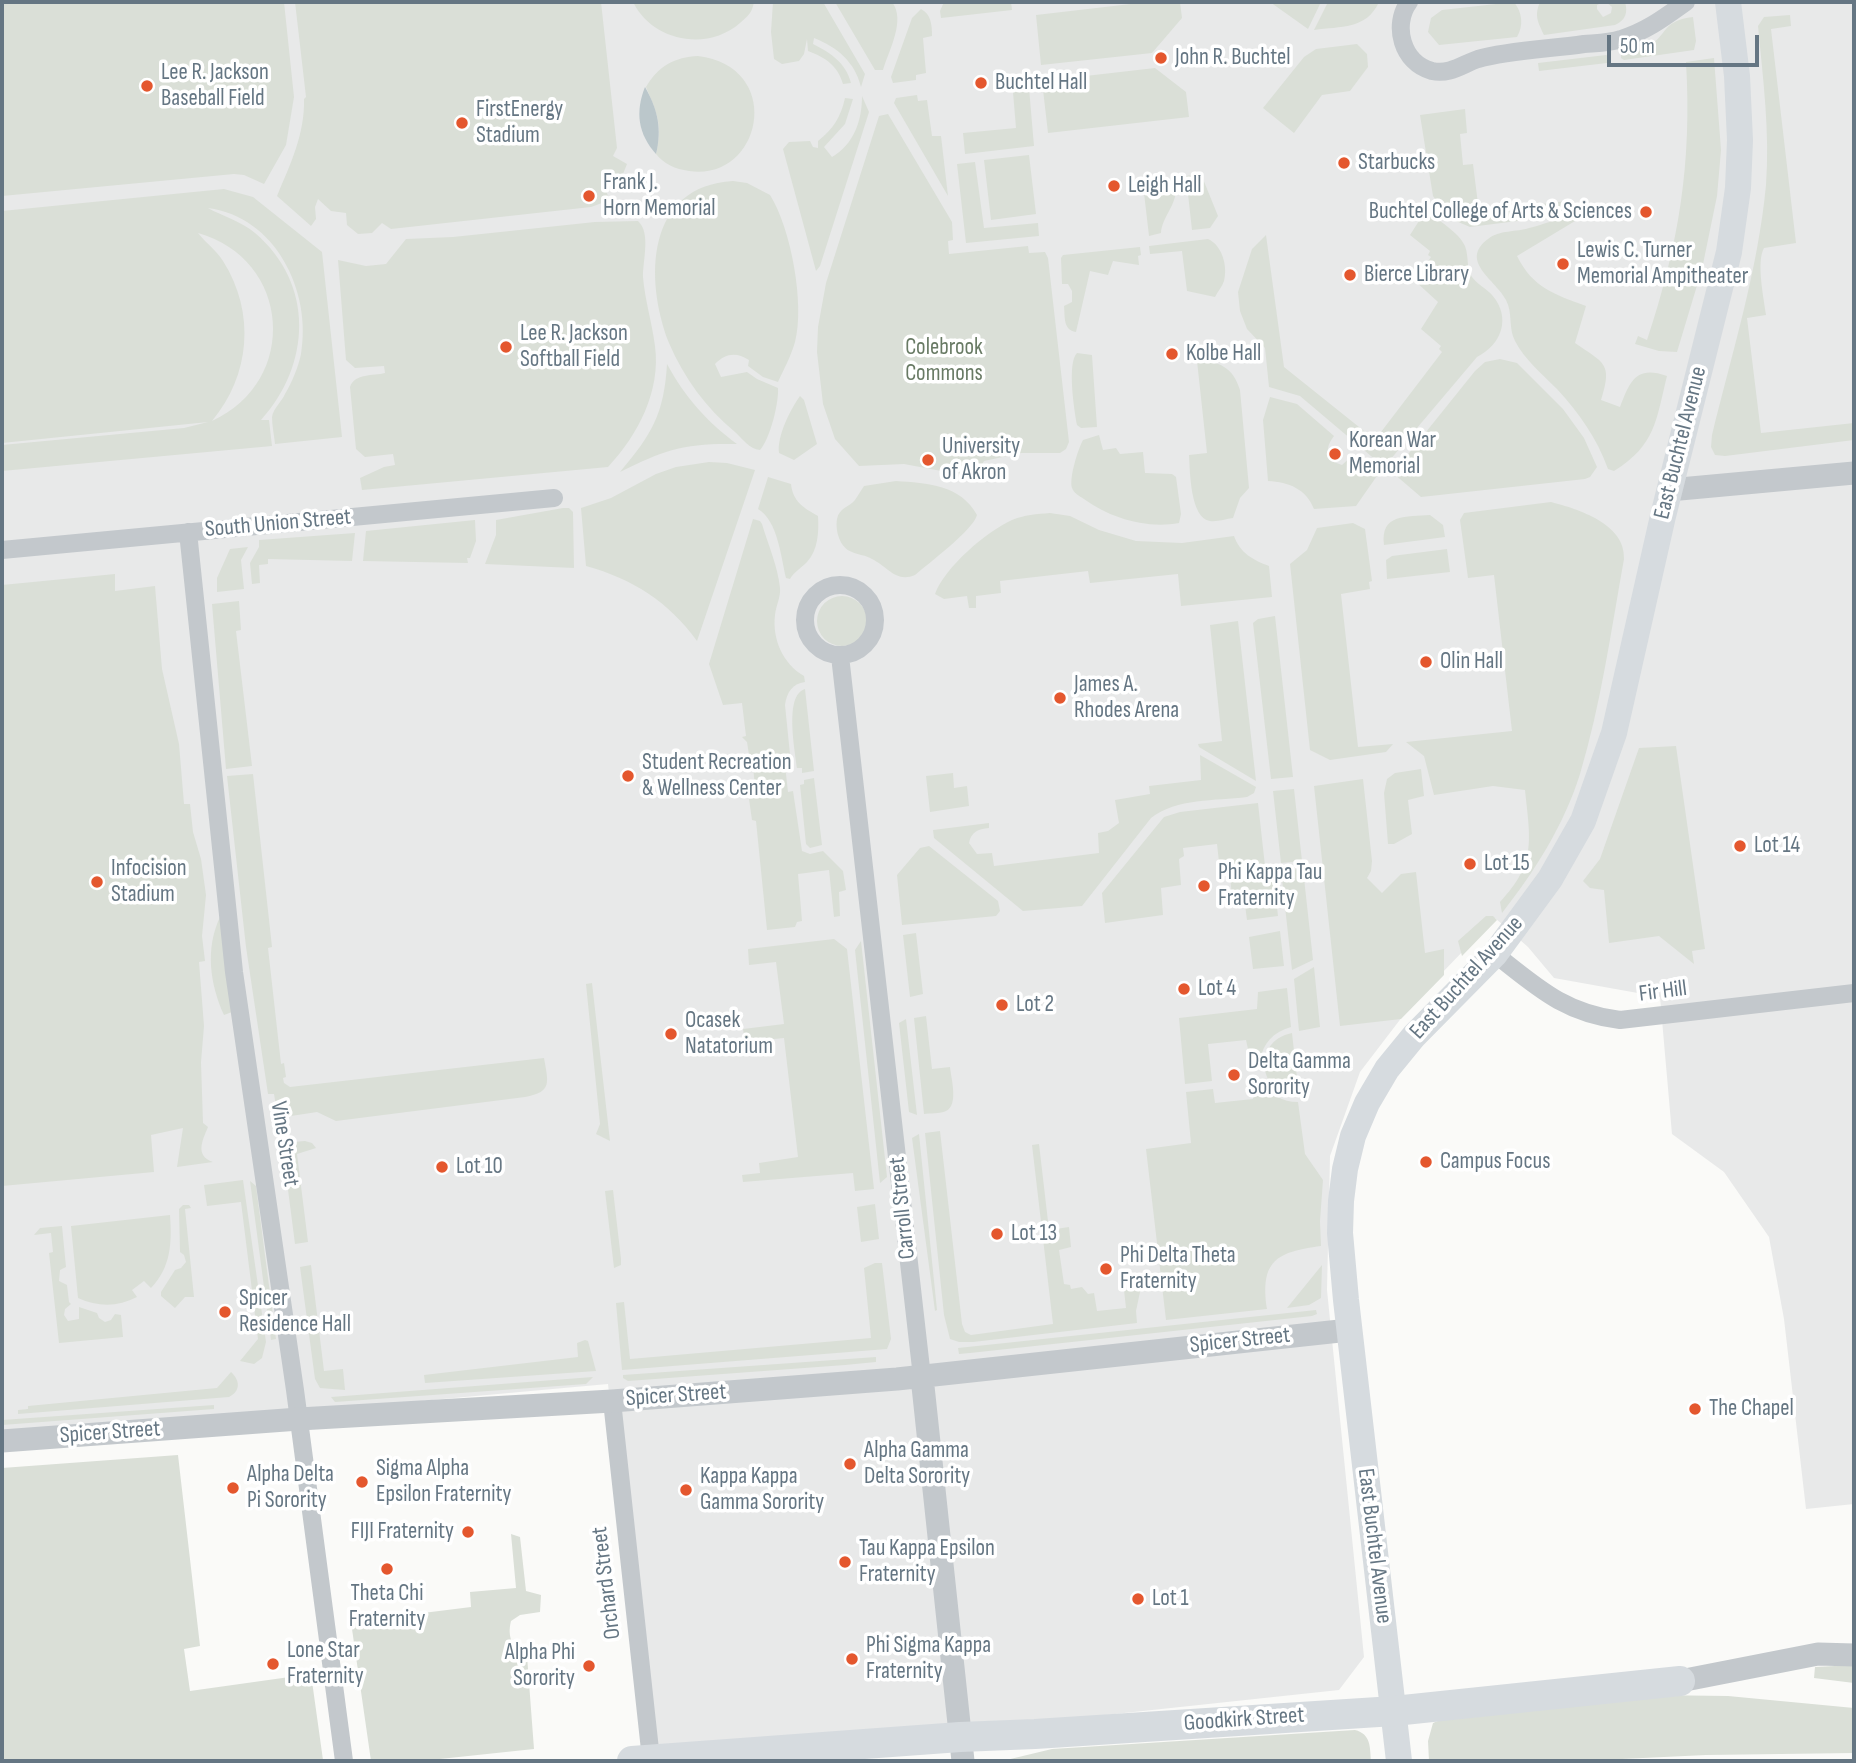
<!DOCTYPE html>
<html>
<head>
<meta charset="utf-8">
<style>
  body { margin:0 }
  #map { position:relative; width:1856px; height:1763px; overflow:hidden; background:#fafaf8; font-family:"Sofia Sans Condensed",sans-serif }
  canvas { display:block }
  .frame { position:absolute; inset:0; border:4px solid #657683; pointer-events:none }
  .scale { position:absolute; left:1607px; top:35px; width:152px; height:32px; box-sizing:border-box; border:4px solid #657683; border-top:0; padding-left:9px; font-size:21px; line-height:24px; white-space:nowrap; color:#657683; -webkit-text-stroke:5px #fff; paint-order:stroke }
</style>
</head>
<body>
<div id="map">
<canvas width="1856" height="1763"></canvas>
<div class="frame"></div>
<div class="scale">50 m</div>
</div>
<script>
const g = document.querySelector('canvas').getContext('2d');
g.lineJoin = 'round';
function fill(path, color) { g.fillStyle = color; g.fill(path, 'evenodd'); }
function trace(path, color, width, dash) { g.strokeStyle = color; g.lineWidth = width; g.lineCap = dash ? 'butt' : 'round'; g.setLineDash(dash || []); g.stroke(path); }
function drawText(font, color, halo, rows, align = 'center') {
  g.font = font + ' "Sofia Sans Condensed",sans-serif'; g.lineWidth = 7; g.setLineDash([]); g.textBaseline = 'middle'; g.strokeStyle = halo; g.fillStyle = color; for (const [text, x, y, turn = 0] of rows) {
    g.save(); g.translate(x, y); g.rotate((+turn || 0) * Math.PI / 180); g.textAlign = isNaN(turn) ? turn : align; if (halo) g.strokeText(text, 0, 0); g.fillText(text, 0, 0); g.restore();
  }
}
fill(new Path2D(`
  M2 2H1854V1504L1806 1509 1784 1319 1769 1237 1724 1172 1672 1134 1660 997 1554 978 1528 947 1495 918 1412 1004 1360 1072 1330 1156 1327 1290 1364 1657 1339 1690 676 1761H648L608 1384 2 1439Z`), '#e8e9e9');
fill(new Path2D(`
  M2 2H284L294 97 286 145 264 184 244 175 234 174 2 196Z
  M295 2H601L617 148 613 156 627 164 623 174 605 189 610 200 591 207 391 229 382 223 372 233 358 234 347 225 346 213 331 211 318 199 315 207 316 219 311 226 277 196C290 165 305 134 304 99L306 97Z
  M633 2H754C752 13 748 16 740 23 707 52 652 41 633 2Z
  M773 2H823L865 74 861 87C855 62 837 47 814 38L813 44C831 53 846 63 851 83L843 84C838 66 825 57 808 51L807 39 804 54 799 61 782 64 774 59 771 32Z
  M835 2H892C906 20 889 50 883 70H875Z
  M944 2H1011L1012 10 941 18 940 11Z
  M1148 2H1180L1182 18 1152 53 1041 65 1036 15Z
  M1270 2H1321L1308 29Z
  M1328 2H1379C1366 30 1341 26 1314 30Z
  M1514 2C1522 12 1524 25 1517 37L1439 45 1428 32 1431 18 1442 10Z
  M1540 2H1603L1597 5V9L1603 17 1611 13 1612 7 1606 2H1625C1628 12 1626 20 1615 25L1544 35C1538 22 1534 16 1540 2Z
  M921 9C931 14 932 25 932 36L923 38 926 73 916 75V80L893 83 891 77 912 18Z
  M1790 15 1791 26 1771 29 1796 243 1764 248C1756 262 1764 299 1766 315L1747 318 1761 433 1854 423V440L1725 456 1715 455 1711 447 1712 435C1732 353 1758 270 1766 185 1770 132 1763 79 1758 26L1764 17Z
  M1693 17 1696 41 1694 50 1624 60 1621 58V54C1630 53 1641 52 1648 47 1669 33 1662 21 1693 17Z
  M1357 44 1367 54 1368 67 1350 91 1322 95 1294 133 1263 108 1304 57 1316 49Z
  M1606 55 1611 57 1607 63 1539 71 1538 63Z
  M698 56C786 67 762 182 689 171 675 169 664 164 656 154 663 125 657 113 646 87 658 66 675 57 698 56Z
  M1714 58 1721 150 1717 196 1702 269 1677 352 1659 351 1635 344 1638 336 1647 340C1679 244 1692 163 1686 62Z
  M1155 68 1186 92 1189 117 1048 133 1042 81Z
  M1029 88 1034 146 965 154 963 133 1016 128 1013 92Z
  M917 95 918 101 927 100 932 136H941L948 196 894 103 896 98Z
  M862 96 869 112 820 266 816 271 783 149 789 142 810 141 813 147 818 148V141C833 129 841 117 845 98L853 99 845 124 824 147 832 157C854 144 862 121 862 96Z
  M1465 109 1467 133 1460 134 1463 165 1473 164 1479 212 1574 200 1543 214 1517 221 1470 227 1456 221 1443 210 1433 196 1420 115Z
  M888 114 952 222 953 240 948 241 949 254 1028 246 1029 253 1045 252 1048 258 1069 442 1066 449 1060 453H1021L984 461 977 473 968 476 904 464 859 466 835 439 823 404 817 352 818 327 826 283 879 116Z
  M1029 155 1036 214 991 220 984 160Z
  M975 162 984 228 1038 223 1039 236 966 243 957 164Z
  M1201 174 1218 216 1210 228 1192 230 1186 176Z
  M733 181 747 183 770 195C791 228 805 305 795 342 791 356 784 369 778 382L763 377 748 366 749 360C736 352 726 353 715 364L721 377 747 372 757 379 778 388C779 403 770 439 760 450 749 449 743 439 735 432 706 408 684 378 669 343 644 279 646 186 733 181Z
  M224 189 253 197 322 252 342 437 275 444C274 435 272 425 272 417 273 409 282 401 285 394 292 382 298 368 301 354 312 292 276 217 208 208 222 216 241 221 255 233 315 284 311 365 261 420H269L272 446 2 471V445L184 428 208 422 2 443V211ZM198 233C291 259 300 381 212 421 250 376 256 313 223 261 216 250 205 242 198 233Z
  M1176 189C1176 206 1162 217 1161 233L1149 236 1144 193Z
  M1426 210C1438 221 1458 231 1465 246 1469 256 1466 269 1472 277 1477 284 1487 289 1492 295 1512 318 1501 345 1477 357L1384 467 1300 396 1269 387 1265 348 1247 329 1240 311 1238 292 1252 249 1266 235 1284 367 1369 435 1381 432 1442 352 1439 349 1441 346 1421 329 1438 302 1415 281 1431 257 1428 255 1430 251 1410 235Z
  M1570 215 1580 218 1517 256C1533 288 1554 294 1586 306L1575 343C1604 363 1613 363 1601 400L1620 407C1630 381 1636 365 1667 376 1656 420 1656 445 1614 471L1608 469C1597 438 1579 413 1557 389 1542 374 1525 360 1515 341 1508 328 1513 313 1506 300 1497 281 1458 261 1488 239 1499 230 1517 232 1529 228 1543 225 1556 219 1570 215Z
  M638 221C651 233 643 259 643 277 645 301 652 322 655 346 661 391 638 435 608 467L362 490 360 478 384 467 395 465 393 454 365 457 356 449 350 387C355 373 373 376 385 373L384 366 355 368 346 360 338 260 366 266 386 264 406 239 453 237 595 222Z
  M1208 239C1222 245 1228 266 1224 281 1222 287 1218 291 1215 297L1187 291 1182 251 1150 254 1149 246Z
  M1140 247 1141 255 1138 256 1139 265 1113 261 1108 275 1090 271 1076 332C1063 330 1065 317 1064 306L1072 302V291L1068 284H1062L1061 258 1063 255Z
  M1077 353 1092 355 1097 427 1081 428 1077 425C1074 409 1067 363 1077 353Z
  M1500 359 1517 363 1563 409 1584 438 1597 467 1590 477 1585 479 1421 497 1393 473 1475 371 1485 362Z
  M1197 361C1219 361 1233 367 1240 390L1249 488 1240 498 1233 518C1226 519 1217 522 1210 521 1190 518 1190 471 1189 455L1207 453Z
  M667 364C685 397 706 421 737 444 685 443 666 449 620 472 652 434 664 414 667 364Z
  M800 396 804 400 817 444 794 460 779 453C777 436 790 410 800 396Z
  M1270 397 1297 404 1334 436C1328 444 1325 452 1331 461L1342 465 1354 454 1379 473 1356 506 1314 509C1306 489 1289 482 1268 481L1263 420Z
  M1099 435 1103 450 1116 448 1120 454 1143 452 1145 473 1172 474 1176 477 1181 514 1179 523C1146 529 1110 518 1084 499 1079 496 1074 493 1072 488 1069 478 1078 449 1083 440Z
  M709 462 727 463 755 470 697 641C669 602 633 579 586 566L581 508 611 498 656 474 676 467Z
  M768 477 791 484C793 502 804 508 818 516 819 532 818 550 807 562 801 568 794 572 790 579L786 578C781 557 778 521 758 509Z
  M896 481C927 483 961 485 977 515 974 529 928 564 915 575 896 583 888 567 872 559 866 555 858 555 852 552 840 548 835 531 837 519 839 508 849 507 855 500 858 495 861 491 864 486Z
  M1551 502C1578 509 1626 524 1624 559 1611 631 1601 704 1580 774 1564 825 1535 871 1502 913L1500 902C1537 863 1530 839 1525 790L1493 786 1434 795 1424 756 1406 742 1512 731 1494 575 1468 578 1460 520 1464 513Z
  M563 508H569L573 512 574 568 485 564 496 535V520Z
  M1050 513 1070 516 1099 530 1136 541 1182 543 1234 536C1240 553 1253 560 1269 566L1272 597 1181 606 1178 574 1090 583 1088 571 1000 581 1001 593 976 596V608H969L967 596 944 599 935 594C945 567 986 532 1012 520 1024 515 1037 514 1050 513Z
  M1430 515 1443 525 1445 537 1384 545C1380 513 1407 517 1430 515Z
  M753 519 760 521 762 524C768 544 778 567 780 588 781 596 776 606 775 615 772 639 783 664 804 676L805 682C792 684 787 692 785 705L791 764 785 765 788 792 793 791 802 851 810 854 823 851 843 871 846 890 839 892 840 916 834 917 829 870 798 874 802 921 797 922 795 927 767 930 756 821 752 820 749 799 756 797 752 756 749 755 747 742 742 737 746 736 742 703 723 705 709 664Z
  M475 520 476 541 470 558H467L468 563 363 561 366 531Z
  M1353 523 1365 529 1372 581 1369 582 1370 589 1341 594 1358 747 1393 744 1386 752 1330 760 1310 750 1290 564 1307 550 1317 528Z
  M355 533 352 561 268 559V564L259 565 260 583 252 584 250 563 259 547V540Z
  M248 547 241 560 244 589 217 592V578L230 549Z
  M1447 549 1450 572 1387 579 1386 560 1392 556Z
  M115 574V591L155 586 162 669 179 744 184 804H190L193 832 201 859 206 895 202 936 205 961 199 962 204 1026 201 1062 203 1123 208 1127C202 1141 195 1156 213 1162L177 1167 183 1128 151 1135 154 1172 2 1186V585Z
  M817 621a25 25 0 1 1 50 0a25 25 0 1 1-50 0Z
  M239 601 241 630 236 631 252 766 226 769 212 604Z
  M1275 616 1293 777 1271 779 1253 623 1258 619Z
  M1238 621 1256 781 1199 747 1198 744 1222 741 1210 625Z
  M805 689 814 771 802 773V768H797C795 750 784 695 805 689Z
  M1676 746 1705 949 1692 951 1694 964 1659 936 1609 943 1604 890 1590 888 1583 881 1600 859 1639 748Z
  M1200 755 1256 787 1254 793 1247 797C1215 801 1177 798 1151 818L1082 906 1023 911 934 838 933 830 989 823V828C978 829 971 832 969 843L977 854 992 853 994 866 1099 853 1098 833 1108 831 1119 823 1115 800 1150 794 1149 786 1201 780Z
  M1421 769 1424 796 1408 800 1412 834 1394 844H1388L1384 793 1387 779 1395 773Z
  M953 773 954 788 967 786 969 806 930 812 926 776Z
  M253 774 272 947 268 948 281 1064 284 1063 286 1077 283 1078 284 1083 290 1087 544 1058C548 1082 553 1092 525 1097L336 1121 317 1112 278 1118 274 1094H268L246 947 227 776Z
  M814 778 822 845 810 848 806 844 800 785 804 784V780Z
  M1363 779 1372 861 1371 871 1367 878 1382 893 1401 874 1416 872 1425 953 1444 949V975L1401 1019 1340 1026 1314 786Z
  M1294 789 1302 861 1281 863 1273 791Z
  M1258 803 1265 866 1220 871 1217 844 1183 848 1184 856 1179 859 1181 885 1161 888 1163 915 1105 923 1102 893 1164 817 1180 812Z
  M929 846 998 901 1000 911 996 916 902 925 897 875 920 848Z
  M1303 869 1313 960 1292 970 1281 870Z
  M1273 871 1278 916 1247 920 1245 905 1233 907 1230 876Z
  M1486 916H1493L1497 920 1462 956 1458 941Z
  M220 917 232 1012 224 1015C210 984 205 949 220 917Z
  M1280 931 1284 966 1253 969 1249 937Z
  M916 933 923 994 910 997 903 935Z
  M834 939 847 949 874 1189 855 1191 853 1173 743 1182 742 1175 760 1173 759 1163 798 1157 784 1038 745 1042 743 1029 784 1024 776 962 749 965 748 949Z
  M861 941 887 1177 880 1183 855 950Z
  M1314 967 1320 1027 1299 1031 1294 979Z
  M592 983 610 1141 596 1134 600 1124 586 984Z
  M1287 988 1291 1027C1273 1032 1263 1043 1260 1061L1256 1062 1255 1049H1248L1246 1040 1208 1044 1212 1081 1185 1084 1179 1018 1257 1009 1258 992Z
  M926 1016 932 1069 950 1067C951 1078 959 1105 946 1111 940 1114 930 1113 924 1114L914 1018Z
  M906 1019 917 1115 909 1112 899 1023Z
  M1292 1033 1299 1096C1258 1097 1251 1041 1292 1033Z
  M1262 1081C1271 1095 1282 1102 1298 1102L1305 1154 1323 1180 1320 1221 1321 1246C1276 1252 1260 1261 1267 1309L1166 1320 1146 1149 1191 1143 1186 1092 1213 1089 1215 1103 1253 1099 1252 1090 1259 1089V1082Z
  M940 1131 962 1324 965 1332 971 1335 1053 1324 1032 1145 1039 1144 1049 1230 1069 1227 1071 1247 1059 1250 1064 1284 1070 1285 1071 1289 1082 1287 1088 1294 1094 1293 1097 1311 1126 1308 1124 1290 1135 1288 1133 1274 1144 1273 1136 1311 1137 1323 973 1342H959L950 1339 944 1315 925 1133Z
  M919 1134 937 1310 935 1311 912 1138Z
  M305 1141 312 1143 316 1148 297 1154 308 1242 295 1244 282 1143Z
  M243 1180 266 1342 262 1358 254 1364 240 1361 258 1339 241 1202 207 1206 204 1185Z
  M250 1181 256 1186 257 1194 276 1339 271 1340Z
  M613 1190 621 1259V1265L614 1268 605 1191Z
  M875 1204 879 1239 861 1242 857 1207Z
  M183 1205H189L191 1208 185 1209 194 1297H185L175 1308 161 1296V1292L175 1270 181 1268 186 1262 184 1255 180 1252 179 1209Z
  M170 1215C172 1243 171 1267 151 1288L144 1281 132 1290 137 1297C118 1307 98 1307 78 1298L71 1226Z
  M62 1226 66 1267 60 1270 59 1281 67 1285 69 1302 71 1304 65 1309 64 1315 68 1321 79 1319V1307L97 1313 99 1318 105 1322 111 1320 115 1314 121 1315 123 1337 59 1343 49 1253 53 1252 51 1233 34 1235 40 1228Z
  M875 1263H882L891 1339 887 1349 622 1370 616 1303 624 1302 630 1359 871 1338 864 1268Z
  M311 1265 324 1371 343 1369 345 1390 320 1388 315 1379 300 1267Z
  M1322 1265 1321 1298 1309 1305 1287 1308Z
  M1316 1310 1317 1314 1312 1316 970 1353 959 1354 958 1348Z
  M585 1340 588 1341 596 1371 425 1383 424 1375 578 1357 577 1343Z
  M876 1357V1362L845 1365 628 1381 623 1378V1375Z
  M231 1372C240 1380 241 1391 229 1397L18 1414V1410L28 1409V1406L217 1388Z
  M593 1377 586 1384 335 1402 331 1397Z
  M214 1405V1409L2 1425V1420Z
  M178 1455 200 1646 184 1649 190 1691 311 1674 323 1760 2 1761V1468Z
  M511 1534 520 1537 526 1591 541 1595 540 1612 520 1615 511 1621C507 1637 512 1648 527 1656L534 1749 421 1761H371L351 1622 471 1607 470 1592 516 1588Z
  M1854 1665V1683L1814 1678 1815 1667Z
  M1651 1695 1728 1696 1854 1708V1753L1706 1755 1580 1761H1429L1428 1741 1433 1723 1461 1711Z
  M1355 1730C1371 1734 1370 1747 1371 1761H1002L1052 1749Z`), '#dadfd7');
fill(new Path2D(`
  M645 87C658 110 662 129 656 154 638 134 635 112 645 87Z`), '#bbc7cb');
trace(new Path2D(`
  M1409 2C1392 25 1402 63 1432 71 1450 75 1463 64 1478 59 1510 50 1551 49 1584 44 1596 43 1610 43 1621 39 1647 31 1665 17 1686 2
  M188 532 234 972 295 1390 344 1761
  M2 550 554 498
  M805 620a35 35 0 1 1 70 0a35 35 0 1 1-70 0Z
  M840 656 922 1377
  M1495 954C1537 987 1564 1013 1620 1020L1854 993
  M612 1401 651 1759`), '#c3c8cc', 18);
trace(new Path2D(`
  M1669 490 1854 473
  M922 1377 963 1761
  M2 1441 299 1419 612 1401 897 1379 1349 1330
  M1680 1681 1818 1654 1854 1655`), '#c3c8cc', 23);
trace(new Path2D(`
  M1399 1761 1346 1300 1340 1233 1341 1201 1345 1169 1353 1136 1367 1103 1387 1069 1414 1036 1495 954 1550 879 1583 821 1614 733 1663 516 1729 252 1738 188 1740 140 1737 76 1728 2`), '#d6dbdf', 26);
trace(new Path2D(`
  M632 1761 960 1737 1035 1734 1394 1711 1680 1681`), '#d6dbdf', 30);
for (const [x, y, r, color] of [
  [1161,58,7,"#e4572e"],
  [981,83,7,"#e4572e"],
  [147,86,7,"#e4572e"],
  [462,123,7,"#e4572e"],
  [1344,163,7,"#e4572e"],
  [1114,186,7,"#e4572e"],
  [589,196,7,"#e4572e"],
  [1646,212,7,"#e4572e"],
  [1563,264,7,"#e4572e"],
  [1350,275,7,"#e4572e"],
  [506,347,7,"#e4572e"],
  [1172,354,7,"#e4572e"],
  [1335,454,7,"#e4572e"],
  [928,460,7,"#e4572e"],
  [1426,662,7,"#e4572e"],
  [1060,698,7,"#e4572e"],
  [628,776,7,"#e4572e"],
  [1740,846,7,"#e4572e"],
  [1470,864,7,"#e4572e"],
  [97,882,7,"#e4572e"],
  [1204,886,7,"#e4572e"],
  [1184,989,7,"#e4572e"],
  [1002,1005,7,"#e4572e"],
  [671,1034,7,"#e4572e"],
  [1234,1075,7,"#e4572e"],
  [1426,1162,7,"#e4572e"],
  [442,1167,7,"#e4572e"],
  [997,1234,7,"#e4572e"],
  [1106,1269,7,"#e4572e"],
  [225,1312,7,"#e4572e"],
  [1695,1409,7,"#e4572e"],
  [850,1464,7,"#e4572e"],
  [362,1482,7,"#e4572e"],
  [233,1488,7,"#e4572e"],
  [686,1490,7,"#e4572e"],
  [468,1532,7,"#e4572e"],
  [845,1562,7,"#e4572e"],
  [387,1569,7,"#e4572e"],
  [1138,1599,7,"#e4572e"],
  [852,1659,7,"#e4572e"],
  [273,1664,7,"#e4572e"],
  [589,1666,7,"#e4572e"]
]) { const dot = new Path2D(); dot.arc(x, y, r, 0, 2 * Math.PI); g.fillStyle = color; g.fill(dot); trace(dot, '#fff', 2.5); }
drawText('23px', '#657683', '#fff', [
  ["John R. Buchtel",1175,58],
  ["Lee R. Jackson",161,73],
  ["Baseball Field",161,99],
  ["Buchtel Hall",995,83],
  ["FirstEnergy",476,110],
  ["Stadium",476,136],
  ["Starbucks",1358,163],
  ["Frank J.",603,183],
  ["Horn Memorial",603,209],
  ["Leigh Hall",1128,186],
  ["Buchtel College of Arts & Sciences",1632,212,"right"],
  ["Lewis C. Turner",1577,251],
  ["Memorial Ampitheater",1577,277],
  ["Bierce Library",1364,275],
  ["Lee R. Jackson",520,334],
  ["Softball Field",520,360],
  ["Kolbe Hall",1186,354],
  ["Korean War",1349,441],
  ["Memorial",1349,467],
  ["University",942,447],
  ["of Akron",942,473],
  ["Olin Hall",1440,662],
  ["James A.",1074,685],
  ["Rhodes Arena",1074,711],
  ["Student Recreation",642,763],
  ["& Wellness Center",642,789],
  ["Lot 14",1754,846],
  ["Lot 15",1484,864],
  ["Infocision",111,869],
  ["Stadium",111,895],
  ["Phi Kappa Tau",1218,873],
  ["Fraternity",1218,899],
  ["Lot 4",1198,989],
  ["Lot 2",1016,1005],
  ["Ocasek",685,1021],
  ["Natatorium",685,1047],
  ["Delta Gamma",1248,1062],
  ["Sorority",1248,1088],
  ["Campus Focus",1440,1162],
  ["Lot 10",456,1167],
  ["Lot 13",1011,1234],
  ["Phi Delta Theta",1120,1256],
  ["Fraternity",1120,1282],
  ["Spicer",239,1299],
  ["Residence Hall",239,1325],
  ["The Chapel",1709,1409],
  ["Alpha Gamma",864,1451],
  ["Delta Sorority",864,1477],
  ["Sigma Alpha",376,1469],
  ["Epsilon Fraternity",376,1495],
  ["Alpha Delta",247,1475],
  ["Pi Sorority",247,1501],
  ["Kappa Kappa",700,1477],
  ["Gamma Sorority",700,1503],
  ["FIJI Fraternity",454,1532,"right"],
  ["Tau Kappa Epsilon",859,1549],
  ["Fraternity",859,1575],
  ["Theta Chi",387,1594,"center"],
  ["Fraternity",387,1620,"center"],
  ["Lot 1",1152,1599],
  ["Phi Sigma Kappa",866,1646],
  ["Fraternity",866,1672],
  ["Lone Star",287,1651],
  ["Fraternity",287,1677],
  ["Alpha Phi",575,1653,"right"],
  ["Sorority",575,1679,"right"]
], 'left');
drawText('23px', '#687a64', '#fff', [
  ["Colebrook",944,348],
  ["Commons",944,374]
]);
drawText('23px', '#657683', '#fff', [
  ["East Buchtel Avenue",1681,443,-76],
  ["South Union Street",278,524,-5],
  ["East Buchtel Avenue",1467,978,-48],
  ["Fir Hill",1663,992,-7],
  ["Vine Street",284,1144,81],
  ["Carroll Street",903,1208,-96],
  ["Spicer Street",1240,1341,-6],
  ["Spicer Street",676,1396,-4],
  ["Spicer Street",110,1433,-4],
  ["East Buchtel Avenue",1374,1546,83],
  ["Orchard Street",607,1583,-97],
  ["Goodkirk Street",1244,1720,-4]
]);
</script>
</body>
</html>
